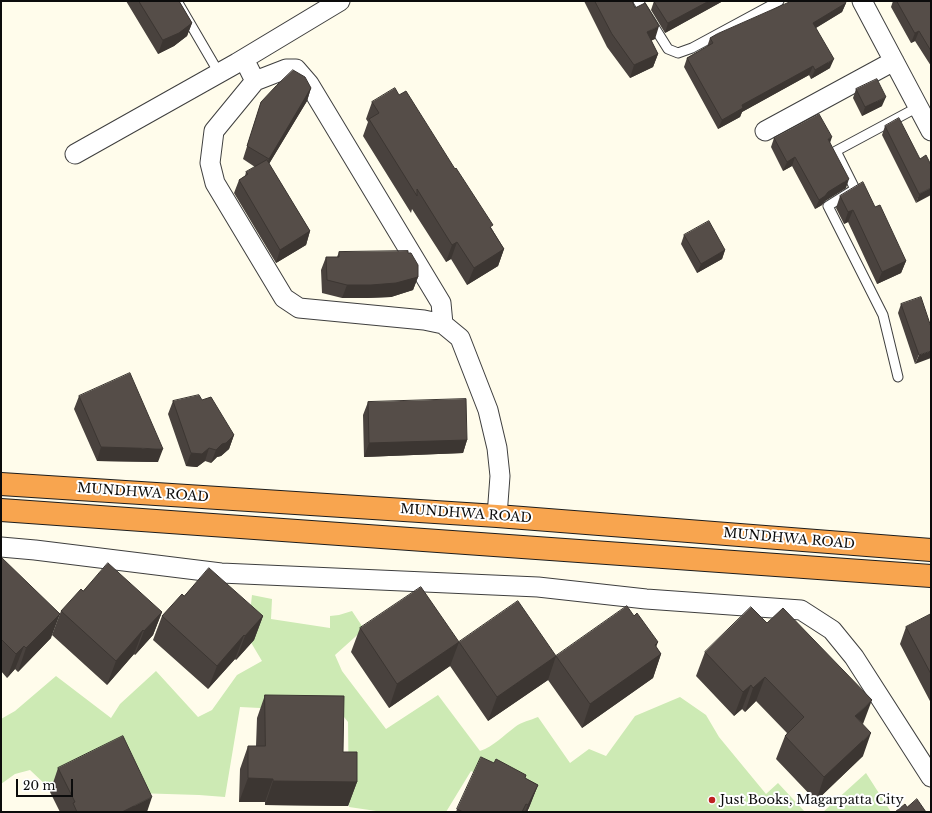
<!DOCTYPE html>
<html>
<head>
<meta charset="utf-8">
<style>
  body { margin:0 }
  #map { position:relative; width:932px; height:813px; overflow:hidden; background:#fffceb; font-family:"Libre Baskerville",serif }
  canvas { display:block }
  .frame { position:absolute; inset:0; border:2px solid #0c0c0c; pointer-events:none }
  .scale { position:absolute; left:16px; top:779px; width:57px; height:18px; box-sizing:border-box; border:2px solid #0c0c0c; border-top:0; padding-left:5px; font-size:12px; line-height:14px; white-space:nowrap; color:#0c0c0c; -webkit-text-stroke:3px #fff; paint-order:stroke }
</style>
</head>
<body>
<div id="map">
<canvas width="932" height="813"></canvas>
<div class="frame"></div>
<div class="scale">20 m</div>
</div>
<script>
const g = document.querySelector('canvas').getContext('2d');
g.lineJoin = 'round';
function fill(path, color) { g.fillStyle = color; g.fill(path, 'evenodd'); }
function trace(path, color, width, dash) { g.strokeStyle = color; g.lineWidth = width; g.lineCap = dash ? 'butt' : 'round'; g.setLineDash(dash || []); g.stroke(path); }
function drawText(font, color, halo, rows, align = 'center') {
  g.font = font + ' "Libre Baskerville",serif'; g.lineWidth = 4; g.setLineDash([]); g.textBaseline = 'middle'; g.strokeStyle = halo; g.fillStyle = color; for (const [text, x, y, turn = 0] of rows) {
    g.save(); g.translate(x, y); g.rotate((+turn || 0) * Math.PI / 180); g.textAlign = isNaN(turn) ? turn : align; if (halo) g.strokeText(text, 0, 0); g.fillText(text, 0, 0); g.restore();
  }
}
fill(new Path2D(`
  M252 595 272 599 271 619 330 628V616L339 615 352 611 364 629 335 655 342 671 386 729 438 695 480 751C494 746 503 736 515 727 521 722 531 720 538 717L570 763 589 749 606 756 635 716 680 697 706 715 719 737 766 794 778 783 805 812H529L530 803 471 771 446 812H383L349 807 348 722 340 712 240 707 225 797 199 795 135 793 108 758 48 787 30 770 15 774 1 784V719L15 711 56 676 111 718 120 704 156 671 198 717 212 710 237 675 262 661 237 619 250 613Z
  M866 773 891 812H823Z`), '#cdeab4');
const lane = new Path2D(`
  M177 1 219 73
  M638 1 668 49 678 53 692 48 779 1
  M898 377 883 315 828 206 855 189 836 151 918 107`);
const street = new Path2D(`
  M862 1 931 131
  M244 59 255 81 286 69H296L309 84 441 303 443 324
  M255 81 214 131 210 163 215 183 284 298 299 308 424 320 443 324 460 338 488 410 497 448 500 476 497 516
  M765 131 894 61
  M75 154 237 63 340 1
  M1 547 35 550 221 573 538 587 646 599 801 610 832 630 854 657 931 777`);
const highway = new Path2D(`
  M1 484 497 516 931 550
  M1 510 931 576`);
trace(lane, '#3f3f3f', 11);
trace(street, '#3f3f3f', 21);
trace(highway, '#1d1d1d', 24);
trace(lane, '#fff', 9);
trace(street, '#fff', 19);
trace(highway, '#f8a54f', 22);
fill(new Path2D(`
  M126 1H179L192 23 187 36 174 46 158 54Z
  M584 1H632L635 8 655 39 651 40 658 54 653 67 630 78 607 47Z
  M654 1H723L665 33 651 10Z
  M893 1H931V66L915 41 911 43 891 7Z
  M846 3 842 12 816 28 830 68 811 79 809 75 742 112 740 117 718 129 684 67 687 58 707 47 710 38Z
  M311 88 307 101 269 164 310 231 306 245 276 263 234 193 239 180 245 176 246 172 255 167 243 159 261 102Z
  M856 89 882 106 862 116 853 98Z
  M399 95 492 229 504 249 498 266 467 285 451 259 446 262 412 209 411 213 363 136 368 122 366 119 372 102Z
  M885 126 920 159 931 165 916 203 882 135Z
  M774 138 830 143 846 188 825 201 822 205 815 209 792 166 783 171 771 147Z
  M840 196 875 207 906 261 901 273 877 284 848 222 844 224 836 208Z
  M684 235 725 250 722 259 697 273 681 244Z
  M339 252 408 253 418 277 413 290 391 297 366 298H342L322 293 321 270 326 257H337Z
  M901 304 931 327 915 364 898 313Z
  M79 396 158 462 97 461 74 409Z
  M173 401 234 435 229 449 221 456 217 457 211 463 205 461 197 467 186 466 168 414Z
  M368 402 467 440 463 453 364 457 363 415Z
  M1 557 51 638 18 672 15 669 7 678 1 671Z
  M83 591 162 612 153 635 135 655 134 654 107 685 52 635 61 611Z
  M184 596 263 616 254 640 236 660 235 659 208 689 153 640 162 616Z
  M931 614V703L900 644 906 627Z
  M767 623 863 724V756L816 801 776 759 785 736 787 733 756 701 745 712 742 709 734 716 696 676 705 652Z
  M360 628 556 656 656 647 661 654 653 678 582 728 548 680 488 721 450 666 389 708 351 652Z
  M265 695 343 752 357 782 348 806 265 805V802H239L240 769 248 746H256L257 718Z
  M58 768 147 812H60L50 792Z
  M525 778 538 785 527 812H456L457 809Z`), '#49423e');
fill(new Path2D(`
  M709 1H723L665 33 668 23Z
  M846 3 842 12 809 32 813 23Z
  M192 23 187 36 174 46 158 54 163 40Z
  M659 26 655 39 642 45 647 32Z
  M919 31 915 41 911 43 915 33Z
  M658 54 653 67 630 78 634 65Z
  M834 59 830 68 811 79 815 70Z
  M813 66 809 75 742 112 740 117 718 129 722 120 742 105Z
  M311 88 307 101 264 172 269 159Z
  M886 97 882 106 862 116 865 107Z
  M832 137 829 146 828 139Z
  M795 157 792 166 783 171 787 162Z
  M849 179 846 188 825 201 822 205 815 209 819 200 828 192Z
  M931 188V195L916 203 919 194Z
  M853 210 848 222 844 224 848 212Z
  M310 231 306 245 276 263 280 250Z
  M457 242 451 259 446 262 452 245Z
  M504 249 498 266 467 285 474 268Z
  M725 250 722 259 697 273 701 264Z
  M906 261 901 273 877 284 882 272Z
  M418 277 413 290 391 297 366 298H342L347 285Z
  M931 351V358L915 364 919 355Z
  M234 435 229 449 221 456 217 457 211 463 216 450 222 444Z
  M467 440 463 453 364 457 369 443Z
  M101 447 163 449 158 462 97 461Z
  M209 448 205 461 197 467 186 466 191 453Z
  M162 612 153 635 135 655 144 631Z
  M60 614 51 638 18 672 26 648Z
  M263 616 254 640 236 660 245 636Z
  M143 630 134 654 107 685 116 661Z
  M244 635 235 659 208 689 217 666Z
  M459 642 450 666 389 708 397 684Z
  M658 642 651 661 661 654 653 678 582 728 590 704Z
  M24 646 15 669 7 678 16 654Z
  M556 656 548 680 488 721 497 697Z
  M765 677 756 701 745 712 753 688Z
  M751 685 742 709 734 716 743 692Z
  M872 700 863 724 855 716Z
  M871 733 863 756 816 801 824 777Z
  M248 778 273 779 265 802H239Z
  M273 781 357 782 348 806 265 805Z
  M538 785 529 808 527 812H525L528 805Z
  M152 797 147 812H122Z`), '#3c3632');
const building = new Path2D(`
  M139 1H179L192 23 179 33 163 40Z
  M595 1H632L635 8 645 3 659 26 647 32 658 54 634 65 612 34Z
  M654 1H709L668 23Z
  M792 1H845L846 3 813 23 834 59 815 70 813 66 742 105 743 108 722 120 687 58 713 43 710 38 717 34Z
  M897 1H931V51L919 31 915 33Z
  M293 70 305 77 311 88 269 159 247 146 261 102 276 86Z
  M877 79 886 97 865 107 856 89Z
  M395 88 399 95 406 91 455 169 456 168 493 225 490 227 504 249 474 268 457 242 452 245 417 189V196L369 119 379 113 372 102Z
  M819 114 832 137 828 139 849 179 828 192 825 196 819 200 795 157 787 162 774 138Z
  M899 118 920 159 926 155 931 165V188L919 194 885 126Z
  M267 160 310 231 280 250 239 180 248 174 246 172Z
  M863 182 875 207 880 205 906 261 882 272 853 210 848 212 840 196Z
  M709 221 725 250 701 264 684 235Z
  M408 251V253H411L418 265V277L396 283 371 285H347L327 280 326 257H339V252Z
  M921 297 931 327V351L919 355 901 304Z
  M130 373 163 449 101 447 79 396Z
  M199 395 202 400 211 397 234 435 226 443 222 444 216 450 209 448 202 454 191 453 173 401Z
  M466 399 467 440 369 443 368 402Z
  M1 557 60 614 26 648 24 646 16 654 1 639Z
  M108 563 162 612 144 631 143 630 116 661 61 611 81 589 83 591Z
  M209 568 263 616 245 636 244 635 217 666 162 616 182 594 184 596Z
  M421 587 459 642 397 684 360 628Z
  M518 601 556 656 497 697 459 642Z
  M627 606 634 616 637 613 658 642 655 645 661 654 590 704 556 656Z
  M751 607 767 623 783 608 872 700 855 716 871 733 824 777 785 736 804 717 765 677 753 688 751 685 743 692 705 652Z
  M931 614V674L906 627Z
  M265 695 344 696 343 752H357V782L273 781V779L248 778V746H265Z
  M123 736 152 797 122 812H77L73 803 75 802 58 768Z
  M481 757 494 763 496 759 526 775 525 778 538 785 528 805 526 804 522 812H463L457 809Z
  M917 799 926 812H895L905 804 907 807Z`);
fill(building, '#554d48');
trace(building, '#3c3632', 1);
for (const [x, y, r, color] of [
  [712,800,4,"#bf2121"]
]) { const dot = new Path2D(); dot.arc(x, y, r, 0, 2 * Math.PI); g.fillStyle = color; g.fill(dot); trace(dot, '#fff', 1.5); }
drawText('13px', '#0c0c0c', '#fff', [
  ["MUNDHWA ROAD",143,493,4],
  ["MUNDHWA ROAD",466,514,4],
  ["MUNDHWA ROAD",789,539,5]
]);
drawText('13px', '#0c0c0c', '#fff', [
  ["Just Books, Magarpatta City",720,800]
], 'left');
</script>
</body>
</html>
